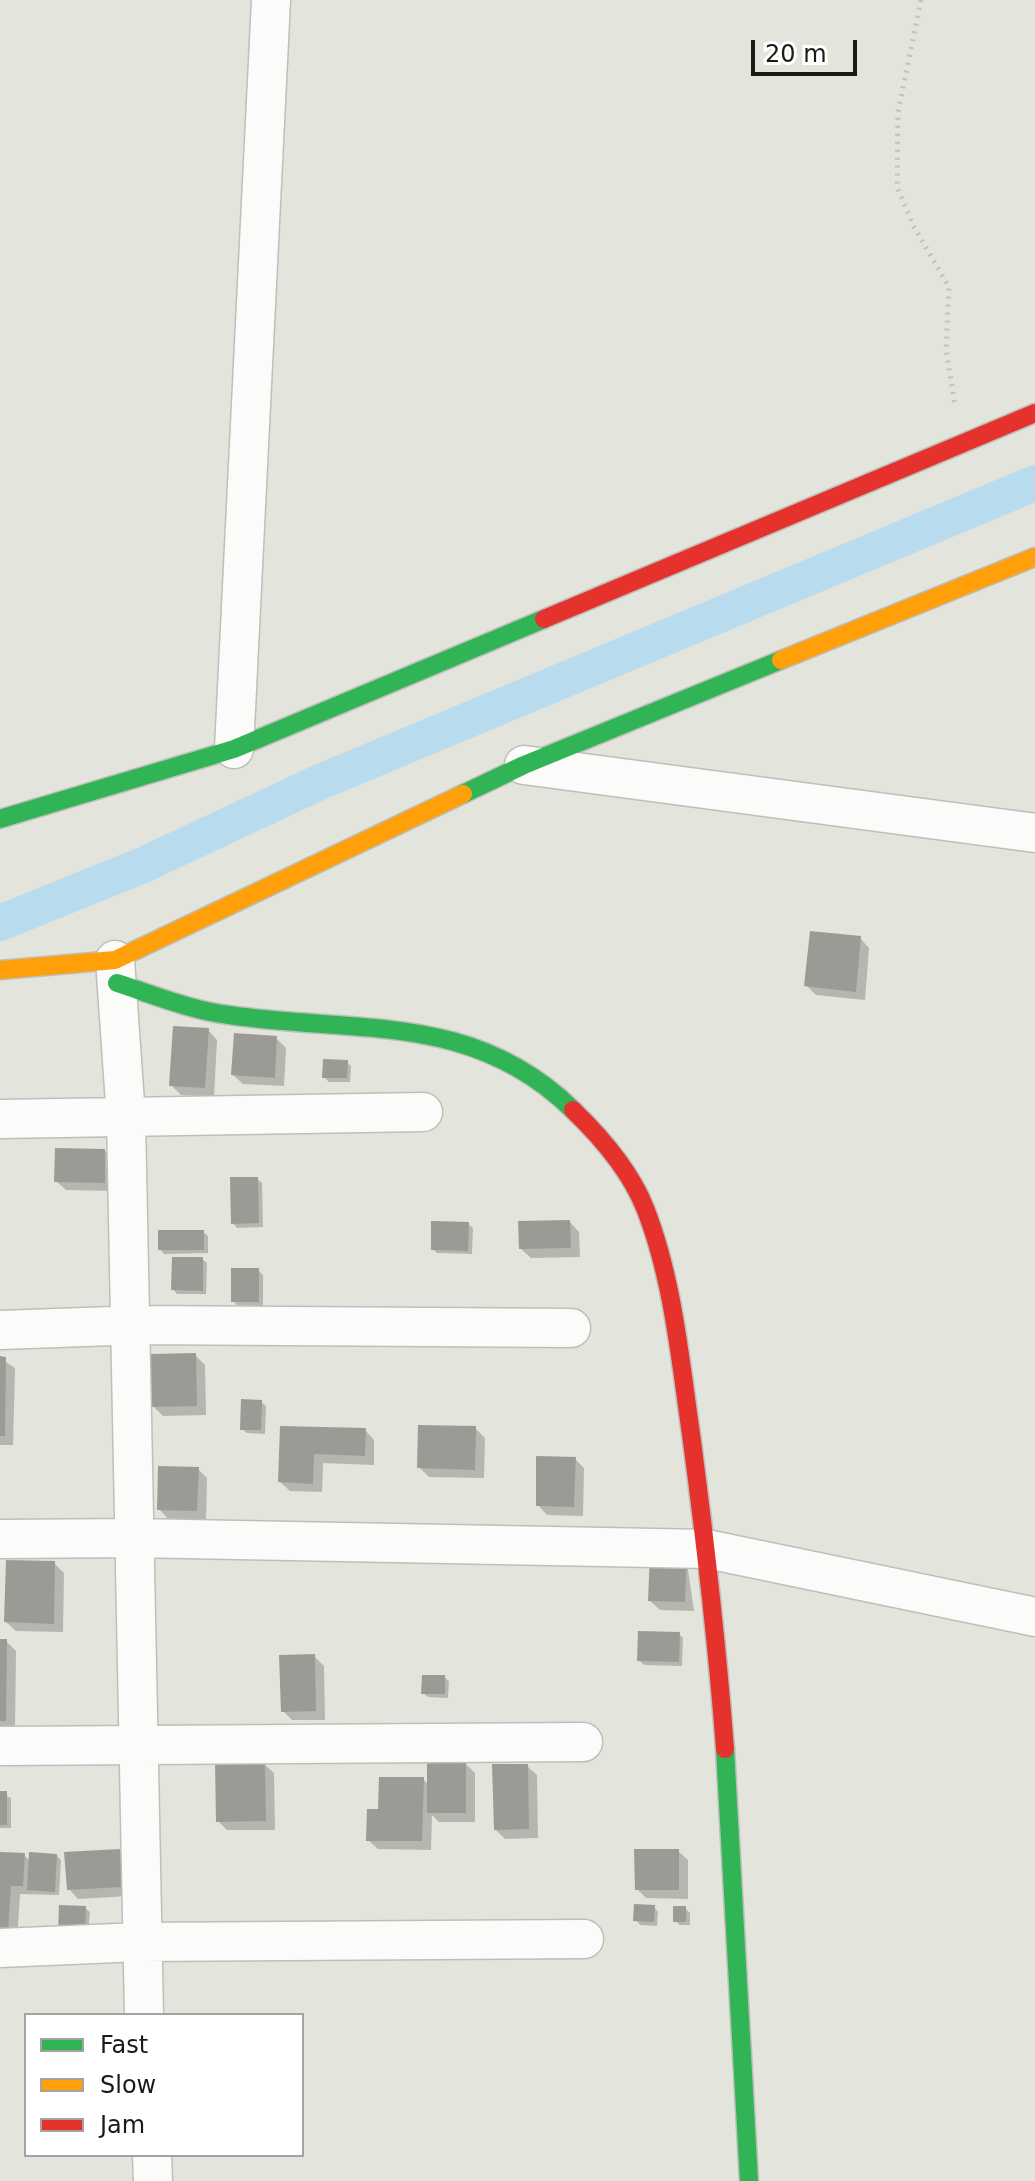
<!DOCTYPE html>
<html>
<head>
<meta charset="utf-8">
<style>
  body { margin:0 }
  #map { position:relative; width:1035px; height:2181px; overflow:hidden; background:#e3e4dc; font-family:"DejaVu Sans",sans-serif }
  canvas { display:block }
  .legend { position:absolute; left:24px; top:2013px; width:280px; height:144px; box-sizing:border-box; background:#fff; border:2px solid #a3a4a1; margin:0; padding:10px 14px; list-style:none; font-size:24px; color:#1a1b15 }
  .legend li { display:flex; align-items:center; gap:16px; height:40px }
  .legend b { width:40px; border:2px solid #a3a4a1 }
  .scale { position:absolute; left:751px; top:40px; width:106px; height:36px; box-sizing:border-box; border:4px solid #1a1b15; border-top:0; padding-left:10px; font-size:24px; line-height:28px; white-space:nowrap; color:#1a1b15; -webkit-text-stroke:6px #fff; paint-order:stroke }
</style>
</head>
<body>
<div id="map">
<canvas width="1035" height="2181"></canvas>
<ul class="legend">
<li><b style="height:10px;background:#30b455"></b>Fast</li>
<li><b style="height:10px;background:#ff9f0a"></b>Slow</li>
<li><b style="height:10px;background:#e5322d"></b>Jam</li>
</ul>
<div class="scale">20 m</div>
</div>
<script>
const g = document.querySelector('canvas').getContext('2d');
g.lineJoin = 'round';
function fill(path, color) { g.fillStyle = color; g.fill(path, 'evenodd'); }
function trace(path, color, width, dash) { g.strokeStyle = color; g.lineWidth = width; g.lineCap = dash ? 'butt' : 'round'; g.setLineDash(dash || []); g.stroke(path); }
fill(new Path2D(`
  M860 938 869 948 865 1000 816 995 806 985Z
  M208 1030 217 1040 214 1097 181 1095 171 1085Z
  M276 1038 286 1048 284 1086 243 1084 233 1075Z
  M347 1062 351 1066 350 1082H329L324 1077Z
  M105 1151 114 1161V1191L66 1190 56 1181Z
  M257 1179 262 1183 263 1227 237 1228 233 1223Z
  M570 1222 579 1232 580 1257 531 1258 521 1249Z
  M468 1224 473 1228 472 1254 437 1253 433 1249Z
  M203 1232 208 1236V1253L164 1254 160 1249Z
  M202 1259 207 1263 206 1294H177L173 1289Z
  M258 1270 263 1275V1306L237 1305 233 1301Z
  M195 1355 205 1365 206 1415 163 1416 153 1406Z
  M0 1358 15 1368 13 1445H0Z
  M261 1402 266 1406 265 1434 247 1433 242 1429Z
  M282 1428 365 1430 374 1440V1465L323 1463 322 1492 290 1491 280 1482Z
  M475 1428 485 1438 484 1478 429 1477 419 1467Z
  M575 1459 584 1468 583 1516 547 1515 538 1505Z
  M198 1469 207 1478 206 1520 168 1519 159 1509Z
  M686 1556 694 1611 660 1610 650 1601Z
  M54 1563 64 1573 63 1632 16 1631 6 1622Z
  M679 1634 683 1638 682 1666 644 1665 639 1660Z
  M0 1641H6L16 1651 15 1730 0 1729Z
  M314 1656 324 1666 325 1720H292L283 1711Z
  M444 1677 449 1681 448 1698 428 1697 423 1693Z
  M465 1763 475 1773V1822H439L432 1815 431 1850 378 1849 368 1840 380 1811 423 1779 429 1785Z
  M264 1764 274 1773 275 1830H227L218 1821Z
  M527 1766 537 1775 538 1838 505 1839 495 1829Z
  M0 1793 11 1798V1828H0Z
  M119 1851 128 1861 130 1896 78 1899 69 1889Z
  M678 1851 688 1860V1899L646 1898 637 1889Z
  M0 1854 24 1855 31 1862 57 1856 61 1860 59 1895 20 1894 17 1941 0 1940Z
  M654 1907 658 1912 657 1926 640 1925 636 1920Z
  M85 1908 90 1912 88 1936 64 1935Z
  M685 1908 690 1913V1925H680L675 1921Z`), '#0003');
trace(new Path2D(`
  M0 923 143 865 320 782 1035 483`), '#b8dbee', 36);
fill(new Path2D(`
  M810 931 861 936 856 992 804 986Z
  M173 1026 209 1028 205 1088 169 1086Z
  M234 1033 277 1036 275 1078 231 1075Z
  M323 1059 348 1060 347 1078H322Z
  M55 1148 105 1149V1183L54 1182Z
  M230 1177H258L259 1223 231 1224Z
  M570 1220 571 1248 519 1249 518 1221Z
  M431 1221 469 1222 468 1251 431 1250Z
  M158 1230H204V1250H158Z
  M172 1257H203V1291L171 1290Z
  M231 1268H259V1302H231Z
  M196 1353 197 1406 151 1407 150 1354Z
  M0 1356 6 1357 5 1436H0Z
  M241 1399 262 1400 261 1430H240Z
  M418 1425 476 1426 475 1470 417 1468Z
  M280 1426 366 1428 365 1456 314 1454 313 1484 278 1482Z
  M536 1456 576 1457 574 1507 536 1506Z
  M158 1466 199 1467 197 1511 157 1510Z
  M650 1553 687 1554 685 1602 648 1601Z
  M6 1560 55 1561 54 1624 4 1622Z
  M638 1631 680 1632 679 1662 637 1661Z
  M0 1639H7L6 1721H0Z
  M315 1654 316 1711 281 1712 279 1655Z
  M422 1675H445V1694H421Z
  M466 1761V1813H427V1762Z
  M215 1762H265L266 1821 216 1822Z
  M492 1764H528L529 1829 494 1830Z
  M379 1777H424L422 1841H366L367 1809H378Z
  M0 1791H7V1825H0Z
  M120 1849 122 1887 67 1890 64 1852Z
  M634 1849H679V1890H635Z
  M0 1852 25 1853 23 1886H11L8 1932H0Z
  M29 1852 57 1854 55 1892 27 1890Z
  M634 1904 655 1905 654 1922 633 1921Z
  M59 1905 86 1906 85 1933 58 1932Z
  M673 1906H686V1922H673Z`), '#9a9b95');
const street = new Path2D(`
  M234 749 271 0
  M524 765 1035 833
  M115 960 126 1118 144 2015
  M0 1119 423 1112
  M0 1330 141 1325 571 1328
  M0 1539 134 1538 707 1549 1035 1617
  M0 1746 583 1742
  M0 1948 140 1942 584 1939
  M152 2155 153 2181`);
const fast = new Path2D(`
  M463 794 524 765 781 660
  M0 819 234 749 544 619
  M117 983C154 995 190 1010 229 1015 356 1034 472 1011 573 1110
  M725 1749 749 2181`);
const slow = new Path2D(`
  M781 660 1035 557
  M0 970 115 960 463 794`);
const jam = new Path2D(`
  M544 619 1035 413
  M573 1110C602 1138 630 1170 645 1208 673 1279 680 1359 691 1434 705 1539 717 1643 725 1749`);
trace(street, '#bebfb9', 41);
trace(fast, '#bebfb9', 21);
trace(slow, '#bebfb9', 21);
trace(jam, '#bebfb9', 21);
trace(new Path2D(`
  M921 0 898 112 897 187 914 227 949 287 946 350 955 406`), '#c2c2bf', 5, [2, 6]);
trace(street, '#fbfbfa', 38);
trace(fast, '#30b455', 18);
trace(slow, '#ff9f0a', 18);
trace(jam, '#e5322d', 18);
</script>
</body>
</html>
